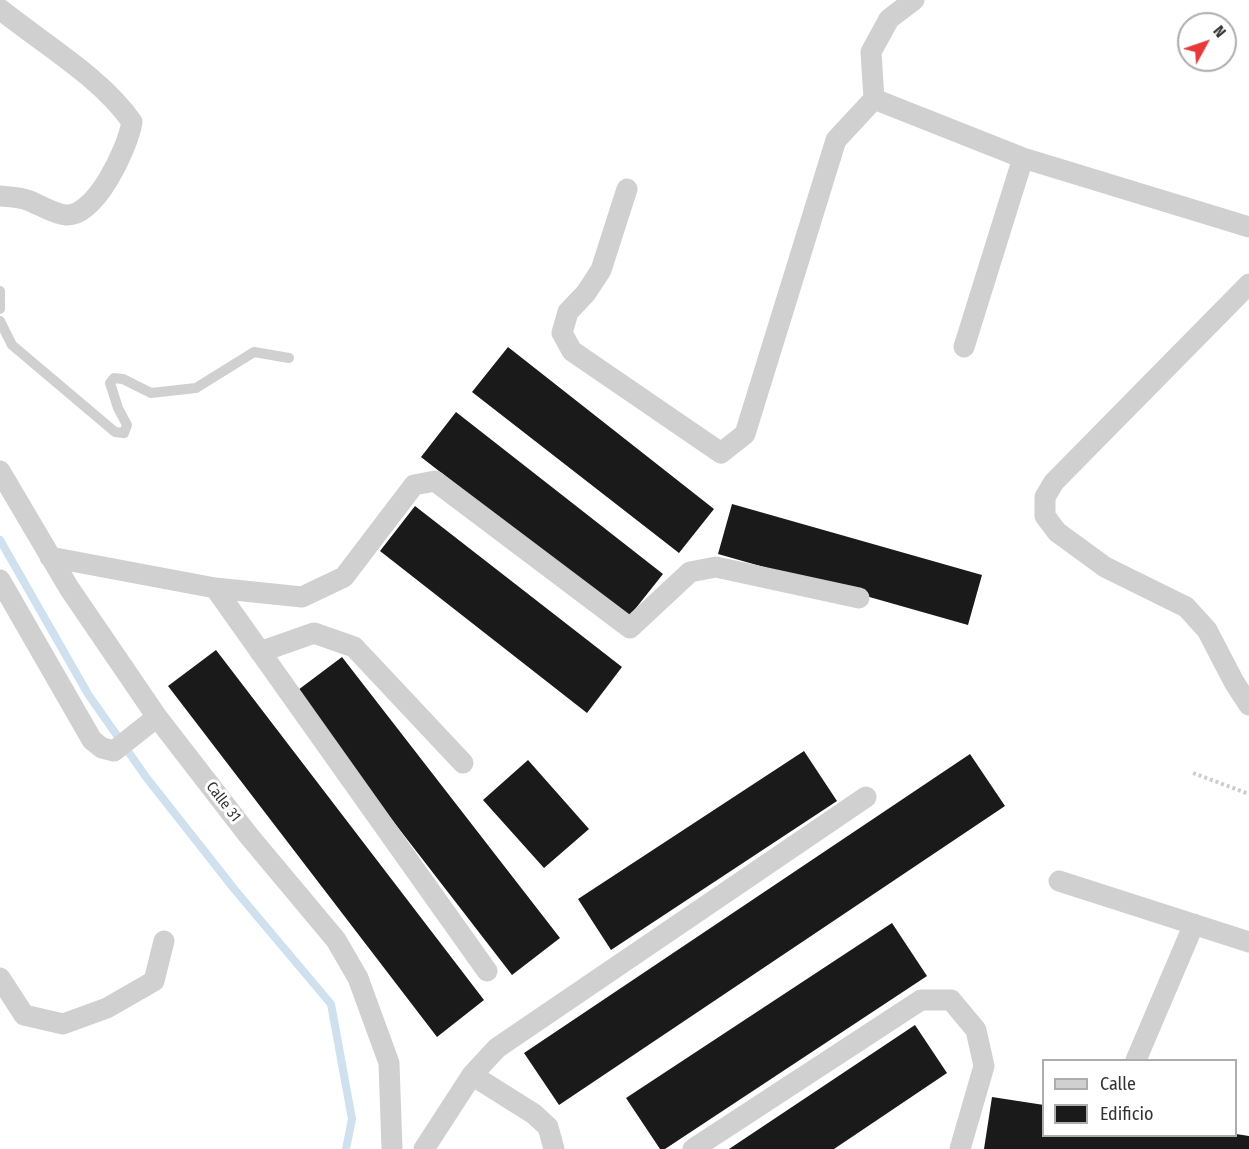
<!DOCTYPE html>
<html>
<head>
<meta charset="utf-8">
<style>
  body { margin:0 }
  #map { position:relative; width:1249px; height:1149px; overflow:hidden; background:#fff; font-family:"Fira Sans Condensed",sans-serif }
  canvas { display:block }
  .legend { position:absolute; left:1042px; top:1059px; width:195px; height:78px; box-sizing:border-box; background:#fff; border:2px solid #adadad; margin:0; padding:8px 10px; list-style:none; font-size:18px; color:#333 }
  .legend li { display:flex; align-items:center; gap:12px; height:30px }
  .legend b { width:30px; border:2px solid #adadad }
  .north { position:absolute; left:1177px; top:12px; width:60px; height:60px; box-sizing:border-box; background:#fff; border:2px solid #adadad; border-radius:50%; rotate:50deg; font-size:16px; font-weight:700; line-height:24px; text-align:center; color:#333 }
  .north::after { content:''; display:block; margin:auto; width:21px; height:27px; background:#e63939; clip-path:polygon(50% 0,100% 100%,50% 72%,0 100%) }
</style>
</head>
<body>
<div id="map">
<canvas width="1249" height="1149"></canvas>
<ul class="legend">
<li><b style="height:8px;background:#d0d0d0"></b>Calle</li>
<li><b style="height:16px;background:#1a1a1a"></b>Edificio</li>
</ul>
<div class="north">N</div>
</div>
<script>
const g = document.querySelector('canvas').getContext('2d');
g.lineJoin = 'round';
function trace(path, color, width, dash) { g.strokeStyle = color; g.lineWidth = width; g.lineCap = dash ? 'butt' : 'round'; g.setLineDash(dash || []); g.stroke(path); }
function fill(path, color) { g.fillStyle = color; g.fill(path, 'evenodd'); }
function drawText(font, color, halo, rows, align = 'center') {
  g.font = font + ' "Fira Sans Condensed",sans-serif'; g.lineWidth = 6; g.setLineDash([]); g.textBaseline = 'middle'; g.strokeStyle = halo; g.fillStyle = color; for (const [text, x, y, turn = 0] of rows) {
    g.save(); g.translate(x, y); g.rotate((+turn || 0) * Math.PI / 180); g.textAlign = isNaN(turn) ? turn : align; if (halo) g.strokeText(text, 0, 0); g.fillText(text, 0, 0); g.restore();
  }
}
trace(new Path2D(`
  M0 540 88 694 146 777 235 890 331 1004 352 1119 346 1149`), '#cfe0ee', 8);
fill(new Path2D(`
  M508 347 714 509 679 553 472 392Z
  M456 412 663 574 628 618 421 457Z
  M732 504 982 575 968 625 718 554Z
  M415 506 622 667 587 713 380 551Z
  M216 650 484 1000 437 1037 168 686Z
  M342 657 560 938 512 975 294 693Z
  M804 751 837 801 611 950 578 899Z
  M970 754 1005 806 559 1105 524 1053Z
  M528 760 589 829 544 868 483 800Z
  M892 923 927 976 665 1149H660L626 1098Z
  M915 1025 947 1073 834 1149H729Z
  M992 1097 1044 1105V1136L1236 1134 1249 1136V1149H984Z`), '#1a1a1a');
trace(new Path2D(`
  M1193 773 1249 794`), '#cdcdcd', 4, [3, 3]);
trace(new Path2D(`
  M0 291V309
  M0 321 12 345 115 432 124 433 127 425 118 408 110 383 114 378 123 379 151 393 196 388 254 352 289 358`), '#d0d0d0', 10);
trace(new Path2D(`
  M0 9C42 43 102 78 132 122 128 147 96 217 66 215 53 214 39 204 27 200 19 197 9 197 0 196
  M874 99 1023 158 1249 227
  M627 189 601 270 586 293 568 312 562 333 572 351 721 453 745 434 836 140 874 99 871 52 889 19 914 0
  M1249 284 1054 482 1045 497V516L1057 532 1105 567 1186 607 1207 630 1234 682 1249 705
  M964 347 1023 158
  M0 471 69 588 157 717 249 836 336 940 358 978 389 1063 392 1149
  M50 557 215 588 487 971
  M0 580 92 740 102 748 114 751 157 717
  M215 588 302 597 344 577 414 485 435 481 630 628 690 572 716 567 859 598
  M260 652 314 633 354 647 463 763
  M1059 881 1249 942
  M0 978 24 1015 63 1024 107 1008 154 981 164 941
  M1136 1060 1194 924
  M472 1075 534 1114 548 1127 554 1149
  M424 1149 472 1075 497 1048 866 797
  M693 1149 921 1000H951L976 1030 984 1066 960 1149`), '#d0d0d0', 21);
drawText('15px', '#333', '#fff', [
  ["Calle 31",223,802,52]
]);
</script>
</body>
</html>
